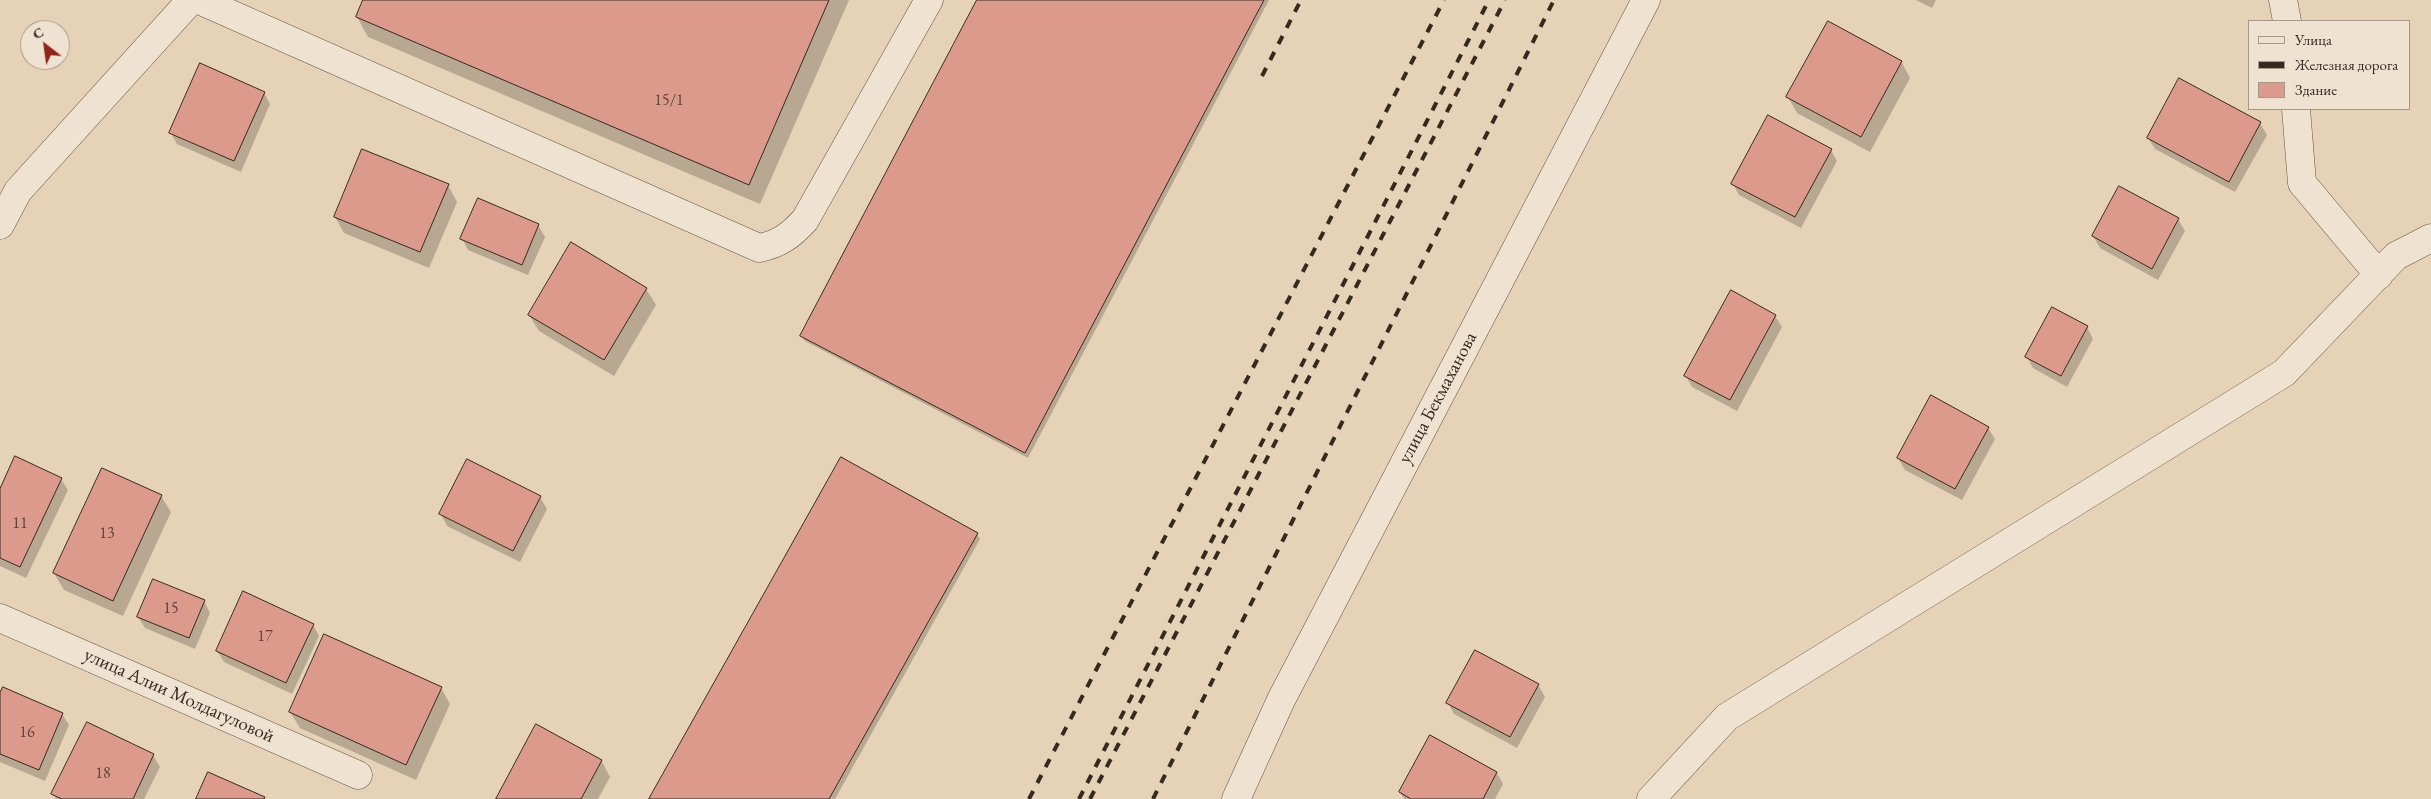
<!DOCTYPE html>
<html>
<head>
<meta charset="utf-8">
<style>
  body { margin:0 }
  #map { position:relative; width:2431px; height:799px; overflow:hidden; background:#e6d2b7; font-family:"EB Garamond",serif }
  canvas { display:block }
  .legend { position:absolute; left:2248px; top:20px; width:162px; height:90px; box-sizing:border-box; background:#efe2d0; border:1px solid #a5988a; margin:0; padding:6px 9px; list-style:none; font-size:15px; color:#362920 }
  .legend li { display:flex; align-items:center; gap:10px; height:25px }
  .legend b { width:25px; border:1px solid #a5988a }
  .north { position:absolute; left:20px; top:20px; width:50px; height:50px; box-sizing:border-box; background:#efe2d0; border:1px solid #a5988a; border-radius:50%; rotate:330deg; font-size:14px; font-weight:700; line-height:20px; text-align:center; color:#362920 }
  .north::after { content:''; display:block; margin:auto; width:18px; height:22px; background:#8f2418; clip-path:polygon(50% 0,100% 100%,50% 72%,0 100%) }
</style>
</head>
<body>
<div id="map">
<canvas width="2431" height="799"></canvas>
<ul class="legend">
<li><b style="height:6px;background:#efe2d0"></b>Улица</li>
<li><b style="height:6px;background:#362920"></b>Железная дорога</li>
<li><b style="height:14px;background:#dc9a8d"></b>Здание</li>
</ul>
<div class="north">С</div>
</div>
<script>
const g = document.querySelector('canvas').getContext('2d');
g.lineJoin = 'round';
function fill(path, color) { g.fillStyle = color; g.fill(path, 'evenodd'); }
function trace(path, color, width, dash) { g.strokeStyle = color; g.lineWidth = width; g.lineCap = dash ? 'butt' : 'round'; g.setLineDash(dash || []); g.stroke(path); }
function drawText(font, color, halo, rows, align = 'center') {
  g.font = font + ' "EB Garamond",serif'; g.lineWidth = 4.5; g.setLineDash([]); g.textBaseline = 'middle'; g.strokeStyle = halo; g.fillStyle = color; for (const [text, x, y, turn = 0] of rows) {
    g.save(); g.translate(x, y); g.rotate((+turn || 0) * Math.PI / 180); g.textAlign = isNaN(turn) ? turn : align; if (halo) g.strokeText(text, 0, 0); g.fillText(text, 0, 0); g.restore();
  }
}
fill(new Path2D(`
  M364 0H849L760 204 368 37 357 17Z
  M978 0H1269L1028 458 805 341 801 336Z
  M1916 0H1936L1932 8Z
  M1901 61 1910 78 1870 152 1797 113 1788 97Z
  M264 93 270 104 241 172 177 144 171 133Z
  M2260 123 2267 135 2235 192 2155 149 2148 138Z
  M1831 150 1837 161 1801 228 1739 195 1733 184Z
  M448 185 457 202 429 268 344 233 335 217Z
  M2178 219 2185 231 2158 280 2100 248 2093 236Z
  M538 225 545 237 528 275 468 250 462 238Z
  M571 244 646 289 656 305 614 376 539 331 529 315Z
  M1775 316 1782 327 1737 411 1692 387 1686 376Z
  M2087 327 2093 339 2067 387 2033 368 2027 357Z
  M1988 428 1995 439 1962 500 1905 470 1898 458Z
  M61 479 68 490 26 578 0 566V492Z
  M161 496 171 512 123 616 64 590 54 573Z
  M540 497 547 509 520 562 447 526 441 514Z
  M977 534 980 539 835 799H651Z
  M204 601 210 613 195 649 145 628 138 617Z
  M313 625 319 636 292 694 224 662 217 651Z
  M1475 651 1538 685 1545 697 1517 748 1454 714 1448 703Z
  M441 688 450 704 416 780 300 728 290 712Z
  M0 697 62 714 69 725 45 781 0 762Z
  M153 755 160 767 144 799H56L53 794Z
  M601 760 610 777 598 799H497Z
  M1497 773 1503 784 1495 799H1404L1400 792Z`), '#0003');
const building = new Path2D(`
  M363 0H829L749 185 356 17Z
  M977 0H1264L1025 453 800 336Z
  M1828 21 1902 61 1861 137 1786 97Z
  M200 63 265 92 234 161 169 133Z
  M2179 78 2261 122 2229 182 2147 138Z
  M1768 115 1832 149 1795 217 1731 184Z
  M362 149 449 184 420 252 334 217Z
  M2119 186 2179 218 2152 269 2092 236Z
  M478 198 539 224 522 265 460 239Z
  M571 242 647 288 604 360 528 315Z
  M1731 290 1776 315 1730 400 1684 376Z
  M2052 307 2088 326 2061 376 2025 357Z
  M1931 395 1989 427 1955 489 1897 458Z
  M15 456 62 478 20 567 0 558V489Z
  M841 457 978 533 829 799H649Z
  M467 459 541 496 513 551 439 514Z
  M102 468 162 495 113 601 53 573Z
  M153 579 205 600 189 638 137 617Z
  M243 591 314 624 286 683 216 651Z
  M324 634 442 687 406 765 289 712Z
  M1475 650 1539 684 1510 737 1446 703Z
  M3 687 63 713 39 770 0 754V693Z
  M87 722 154 754 133 799H62L51 794Z
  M536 724 602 760 581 799H496Z
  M1430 735 1497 772 1483 799H1411L1399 792Z
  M208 772 265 797 264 799H196Z`);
fill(building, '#dc9a8d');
trace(building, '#362920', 1);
const minor = new Path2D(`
  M199 0 759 248C780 244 791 235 805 220L929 0
  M2283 0 2287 21
  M2296 109 2302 183 2379 275
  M0 225 18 191 191 0
  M0 618 358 775
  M1236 799 1281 700 1646 0
  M1651 799 1727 717 2284 373 2396 256 2431 238`);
trace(minor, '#625346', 29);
trace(minor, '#efe2d0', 28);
trace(new Path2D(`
  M1262 76 1301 0
  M1029 799 1444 0
  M1079 799 1489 0
  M1090 799 1505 0
  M1153 799 1554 0`), '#362920', 4, [9, 9]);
drawText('16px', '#60453b', null, [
  ["15/1",669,101],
  ["11",20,524],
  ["13",107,534],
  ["15",171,609],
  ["17",265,637],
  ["16",27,733],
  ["18",103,774]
]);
drawText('19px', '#362920', '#efe2d0', [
  ["улица Бекмаханова",1438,398,-62],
  ["улица Алии Молдагуловой",179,696,24]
]);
</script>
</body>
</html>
